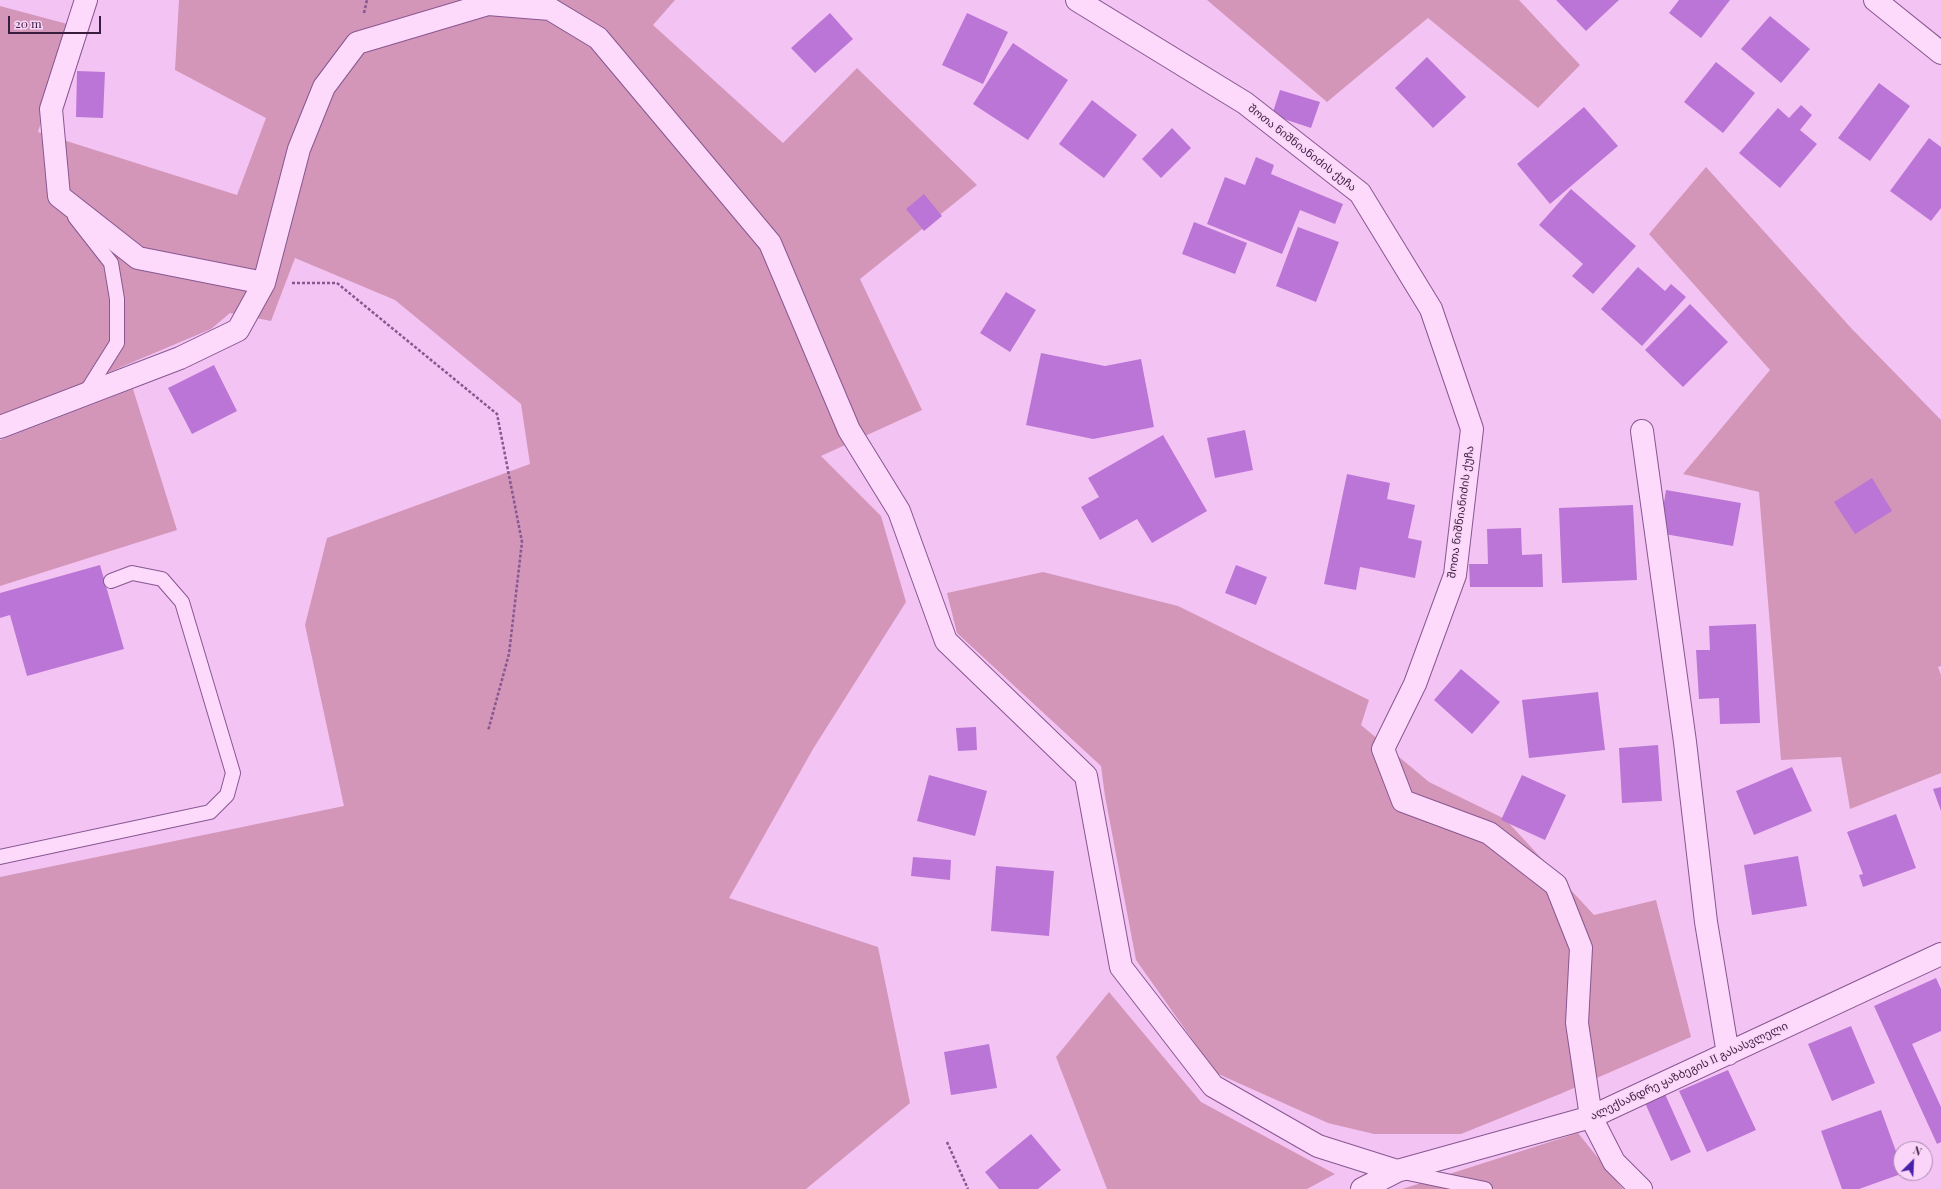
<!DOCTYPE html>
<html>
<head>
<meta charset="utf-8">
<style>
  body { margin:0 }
  #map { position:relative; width:1941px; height:1189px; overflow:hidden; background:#f3c4f3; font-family:"Playfair Display",serif }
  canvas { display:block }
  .north { position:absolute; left:1893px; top:1141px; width:40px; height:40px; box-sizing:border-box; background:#fad5f9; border:1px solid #ac8baf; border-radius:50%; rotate:24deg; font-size:11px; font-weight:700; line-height:16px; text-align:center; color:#381d3f }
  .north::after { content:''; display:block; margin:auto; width:14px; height:18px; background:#4820a7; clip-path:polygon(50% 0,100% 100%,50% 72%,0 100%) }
  .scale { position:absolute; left:8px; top:16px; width:93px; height:18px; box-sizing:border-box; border:2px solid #381d3f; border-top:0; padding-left:5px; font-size:12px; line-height:14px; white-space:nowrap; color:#381d3f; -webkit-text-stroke:3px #fad5f9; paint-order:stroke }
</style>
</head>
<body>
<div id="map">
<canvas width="1941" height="1189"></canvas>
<div class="north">N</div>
<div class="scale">20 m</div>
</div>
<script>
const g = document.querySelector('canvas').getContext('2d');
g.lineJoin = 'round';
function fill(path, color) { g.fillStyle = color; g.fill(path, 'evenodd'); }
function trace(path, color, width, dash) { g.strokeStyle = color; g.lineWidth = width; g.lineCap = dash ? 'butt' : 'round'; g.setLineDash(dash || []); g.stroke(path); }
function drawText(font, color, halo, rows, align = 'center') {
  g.font = font + ' "Playfair Display","Noto Sans Georgian",serif'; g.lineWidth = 3; g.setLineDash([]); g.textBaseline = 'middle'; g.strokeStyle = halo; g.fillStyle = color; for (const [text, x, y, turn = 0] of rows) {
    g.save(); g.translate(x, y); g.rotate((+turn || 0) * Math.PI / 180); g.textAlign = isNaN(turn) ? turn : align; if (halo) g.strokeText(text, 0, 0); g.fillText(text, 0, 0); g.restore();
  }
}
fill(new Path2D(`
  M179 0H675L653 25 783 143 857 68 977 185 860 279 922 410 821 456 881 516 906 602 813 749 729 898 878 947 910 1103 806 1189H0V877L344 806 305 625 327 538 530 464 521 404 395 300 295 258 271 321 230 313 211 329 86 382 0 416V6L71 25 38 132 237 195 266 118 175 70Z
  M1207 0H1519L1580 65 1538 108 1428 18 1327 102Z
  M1706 167 1852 329 1941 420V666L1938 667 1941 675V773L1850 809 1841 757 1781 760 1759 492 1683 474 1770 370 1649 234Z
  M133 389 177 530 0 586V440Z
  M1043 572 1178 606 1369 700 1361 725 1429 782 1505 819 1594 915 1656 900 1691 1037 1560 1094 1461 1134H1374L1328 1123 1216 1073 1136 960 1105 796 1101 766 957 633 947 593Z
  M1109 992 1201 1102 1335 1174 1307 1189H1107L1056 1057Z
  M1578 1133 1623 1189H1402Z`), '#d396b9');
fill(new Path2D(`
  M1556 0H1619L1586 31Z
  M1679 0H1730L1701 38 1669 13Z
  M830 13 853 39 815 73 791 48Z
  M967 13 1008 32 983 84 942 65Z
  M1770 16 1810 49 1781 83 1741 49Z
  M1013 43 1068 80 1028 140 973 104Z
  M1427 57 1466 97 1433 128 1395 88Z
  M1716 62 1755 93 1723 133 1684 102Z
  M77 71 105 72 103 118 76 117Z
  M1879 83 1910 106 1870 161 1838 138Z
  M1280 90 1320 102 1311 128 1272 115Z
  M1092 100 1137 135 1104 178 1059 144Z
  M1801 105 1812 115 1800 130 1817 144 1780 188 1739 153 1778 108 1789 118Z
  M1584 107 1618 146 1550 204 1517 164Z
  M1172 128 1191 148 1161 178 1142 159Z
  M1929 138 1941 147V208L1931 221 1890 191Z
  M1256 157 1274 165 1271 174 1343 204 1335 224 1300 210 1282 254 1207 224 1225 177 1245 185Z
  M1571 189 1636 246 1593 294 1572 276 1583 264 1539 225Z
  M924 194 942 216 924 231 906 209Z
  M1194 222 1247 243 1235 274 1182 254Z
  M1298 227 1339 242 1316 302 1276 286Z
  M1638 267 1665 291 1671 284 1686 297 1642 346 1601 309Z
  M1006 292 1036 310 1010 352 980 333Z
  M1690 304 1728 342 1683 387 1645 350Z
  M1041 353 1105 366 1141 359 1154 427 1093 439 1026 425Z
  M214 365 237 411 192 434 168 388Z
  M1245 430 1253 470 1215 478 1207 438Z
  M1163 435 1207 511 1152 543 1137 519 1100 540 1081 507 1099 497 1088 478Z
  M1347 474 1390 483 1387 499 1415 505 1408 538 1422 541 1415 578 1360 567 1356 590 1324 584Z
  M1872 478 1892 511 1855 534 1834 502Z
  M1666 490 1741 503 1733 546 1659 533Z
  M1633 505 1637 580 1562 583 1559 508Z
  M1521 528 1522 555 1542 554 1543 587H1470L1469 564H1488L1487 529Z
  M100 565 124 649 27 676 10 615 0 618V593Z
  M1236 565 1267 577 1256 605 1225 593Z
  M1756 624 1760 723 1720 724 1719 698 1699 699 1696 650H1710L1709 626Z
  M1461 669 1500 702 1472 734 1434 700Z
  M1598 692 1605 750 1529 758 1522 700Z
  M976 727 977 750 958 751 956 728Z
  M1658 745 1662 801 1622 803 1619 748Z
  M1792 767 1812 811 1754 835 1736 791Z
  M929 775 987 791 975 836 917 821Z
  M1522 775 1566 795 1545 840 1501 820Z
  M1941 787V811L1933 789Z
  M1896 814 1916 868 1863 887 1859 875 1863 874 1847 832Z
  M1798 856 1807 906 1752 915 1744 865Z
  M913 857 951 860 950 880 911 876Z
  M996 866 1054 871 1049 936 991 931Z
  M1936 978 1941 989V1031L1912 1044 1941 1107V1142L1937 1144 1874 1006Z
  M1851 1026 1875 1083 1832 1101 1808 1044Z
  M989 1044 997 1088 951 1095 944 1052Z
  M1728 1070 1756 1130 1707 1152 1679 1091Z
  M1661 1085 1691 1152 1671 1161 1641 1094Z
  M1881 1110 1901 1165V1174L1859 1189H1842L1821 1131Z
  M1031 1134 1061 1170 1038 1189H999L985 1172Z`), '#bb75d6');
const lane = new Path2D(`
  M75 217 111 263 117 299V343L85 394
  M0 857 210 812 227 795 233 773 182 602 162 579 132 573 111 581
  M1403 1172 1485 1189`);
const street = new Path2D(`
  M86 0 51 109 59 196 138 258 264 283
  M1077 0 1245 103 1360 193 1431 309 1472 429 1455 575 1415 684 1383 749 1403 801 1489 833 1556 885 1581 948 1577 1023 1591 1117 1614 1162 1641 1189
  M1875 0 1941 53
  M0 427 180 358 238 330 264 283 299 149 324 87 357 43 488 4 550 9 598 38 770 243 849 430 899 511 946 641 1086 776 1121 967 1213 1086 1318 1146 1397 1171
  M1642 431 1685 742 1706 922 1728 1054
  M1362 1189 1397 1171 1591 1117 1941 954`);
trace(lane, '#875791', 16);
trace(street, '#875791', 24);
trace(new Path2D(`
  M364 13 367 0
  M292 283H337L497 414 522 542 509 654 488 731
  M947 1142 968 1189`), '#875791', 2.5, [3, 2]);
trace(lane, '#fdd9fc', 14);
trace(street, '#fdd9fc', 22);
drawText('11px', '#381d3f', '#fad5f9', [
  ["შოთა ნიშნიანიძის ქუჩა",1302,148,38],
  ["შოთა ნიშნიანიძის ქუჩა",1461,512,-82],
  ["ალექსანდრე ყაზბეგის II გასასვლელი",1689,1071,-25]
]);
</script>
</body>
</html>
